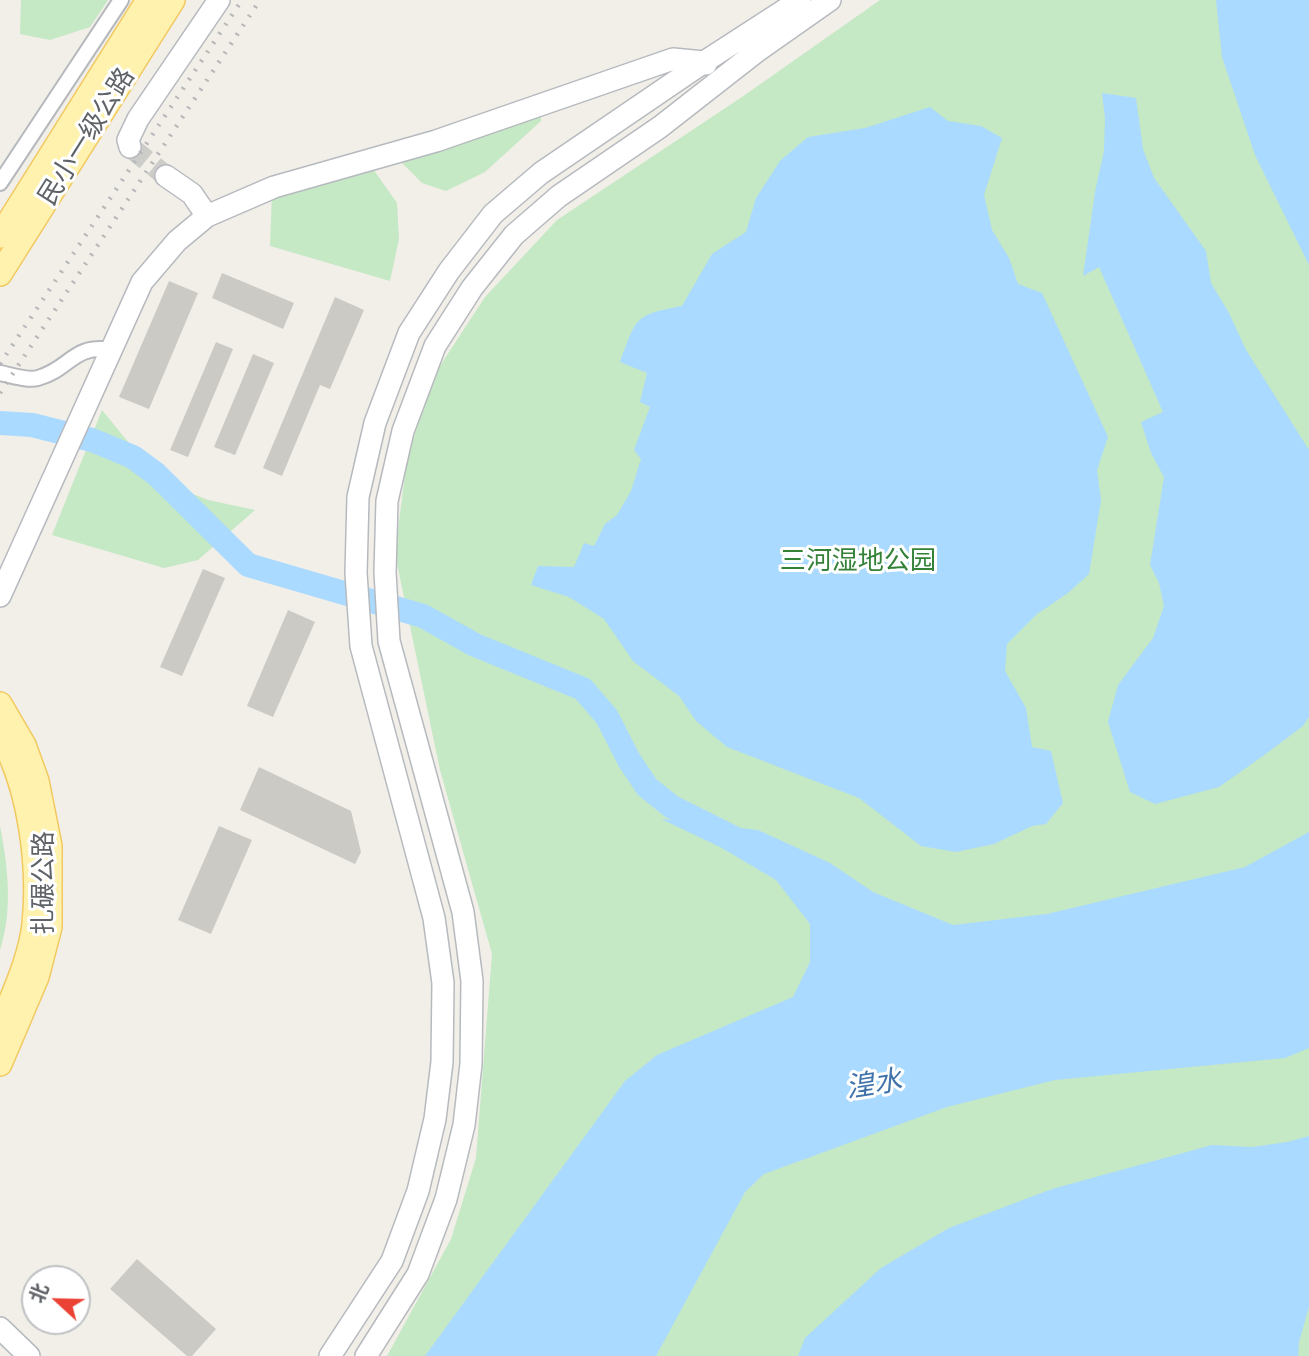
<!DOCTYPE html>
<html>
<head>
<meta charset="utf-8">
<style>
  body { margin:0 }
  #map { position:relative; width:1309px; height:1356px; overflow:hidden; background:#f1efe8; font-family:"PT Sans Narrow","Noto Sans SC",sans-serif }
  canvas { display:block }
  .north { position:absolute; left:21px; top:1265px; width:70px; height:70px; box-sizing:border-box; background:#fff; border:2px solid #bfc1c3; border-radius:50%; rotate:292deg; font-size:19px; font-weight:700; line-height:28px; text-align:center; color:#5f6368 }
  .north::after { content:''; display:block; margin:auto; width:24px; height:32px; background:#ea4335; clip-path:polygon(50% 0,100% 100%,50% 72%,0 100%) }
</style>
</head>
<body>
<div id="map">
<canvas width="1309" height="1356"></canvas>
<div class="north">北</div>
</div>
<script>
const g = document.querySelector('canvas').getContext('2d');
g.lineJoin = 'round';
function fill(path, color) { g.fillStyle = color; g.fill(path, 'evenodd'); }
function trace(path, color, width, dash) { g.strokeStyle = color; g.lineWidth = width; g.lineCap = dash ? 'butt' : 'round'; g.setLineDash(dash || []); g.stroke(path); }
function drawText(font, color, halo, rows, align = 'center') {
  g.font = font + ' "PT Sans Narrow","Noto Sans SC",sans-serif'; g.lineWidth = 6; g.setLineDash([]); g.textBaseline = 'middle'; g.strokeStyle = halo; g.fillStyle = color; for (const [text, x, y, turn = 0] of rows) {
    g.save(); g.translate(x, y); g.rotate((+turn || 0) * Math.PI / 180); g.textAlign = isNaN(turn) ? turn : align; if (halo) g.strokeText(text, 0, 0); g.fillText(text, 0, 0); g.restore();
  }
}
fill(new Path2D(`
  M21 0H108L90 27 50 40 20 34Z
  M880 0H1309V1356H387L451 1239 476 1158 492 954 440 770 395 554 407 458 434 375 485 297 557 220 742 97Z
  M541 112V121L485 172 446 191 422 183 402 163Z
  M371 166 397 203 399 239 390 281 270 246 272 192Z
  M102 410 160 481 208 500 255 510 198 560 164 568 52 535Z
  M0 826C8 867 13 910 0 950Z`), '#c5e8c5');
fill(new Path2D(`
  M1216 0H1309V265L1255 155 1222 57Z
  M1102 93 1136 98 1143 149 1154 178 1206 251 1211 283 1229 313 1246 350 1309 450V717L1303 726 1267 753 1219 787 1155 804 1130 792 1108 722 1118 685 1153 638 1164 606 1159 583 1150 565 1164 477 1151 453 1141 422 1163 412 1099 267 1083 276 1095 192 1104 151 1105 118Z
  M930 107 948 121 981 126 1002 138 984 195 992 230 1009 258 1018 284 1042 293 1108 437 1097 470 1101 500 1089 574 1068 593 1037 614 1007 644 1005 671 1026 708 1032 747 1051 751 1063 803 1046 824 1032 826 994 844 956 852 921 846 859 798 727 747 696 721 679 696 633 661 604 619 569 597 531 585 538 566 574 567 584 543 594 546 605 524 617 515 631 491 641 459 634 450 650 407 640 402 647 373 620 362C637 318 633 315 682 306L712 254 746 232 756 198 780 161 808 137 865 128Z
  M661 819 758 830 830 863 873 892 953 925 1047 914 1245 867 1309 832V1048L1285 1058 1055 1080 947 1107 764 1174 745 1192 656 1356H425L625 1081 657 1055 793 997 810 962V924L776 880 720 847Z
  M1309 1136V1307L1299 1342 1298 1356H798L805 1338 881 1268 949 1228 1052 1189 1212 1145 1252 1147 1287 1142Z`), '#aadaff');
trace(new Path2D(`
  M0 423 32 425 92 440 133 457 156 474 248 565 423 616 475 645 583 689 607 717 629 760 647 787 672 807 734 838`), '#aadaff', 24);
fill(new Path2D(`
  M222 273 294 303 283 329 212 298Z
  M169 281 198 293 149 409 119 397Z
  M335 297 364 310 330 389 320 385 282 476 263 468Z
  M216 342 233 349 188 457 170 450Z
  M253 354 274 363 235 455 214 447Z
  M203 569 225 578 182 676 160 667Z
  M288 610 315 622 273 717 247 706Z
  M259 767 351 811 361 852 355 864 240 810Z
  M219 826 252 840 211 934 178 920Z
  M137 1259 216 1329 192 1356H187L110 1289Z`), '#cccac5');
trace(new Path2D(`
  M130 147 166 176`), '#ccccc8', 21, [21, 10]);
const street = new Path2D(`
  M0 183 121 0
  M0 373C11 375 28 381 38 378 72 368 72 344 112 350`);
const secondary = new Path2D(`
  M130 147 128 140 138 119 219 0
  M166 176 192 194 207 216
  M0 596 142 282 177 241 207 216 274 187 436 141 673 59 704 62 706 64
  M0 1328 29 1356
  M330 1356 392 1261 418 1191 435 1119 442 1062 443 983 434 918 361 646 356 573 358 497 375 423 409 333 449 271 493 214 541 173 704 62 800 0
  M366 1356 418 1274 446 1199 464 1125 471 1064 472 981 463 912 389 641 385 572 387 501 403 431 435 346 472 288 514 235 559 196 660 127 756 52 830 0`);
const primary = new Path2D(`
  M0 236 148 0
  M0 274 173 0
  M0 704 24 745 37 781 50 846V927L37 977 0 1064
  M0 735C30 787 40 865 34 924 30 959 13 994 0 1027`);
trace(street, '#b5b8bc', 18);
trace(secondary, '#b6babf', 24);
trace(primary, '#f2c960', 26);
trace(street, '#fff', 14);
trace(secondary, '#fff', 21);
trace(primary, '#fff2af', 23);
trace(new Path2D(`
  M0 364 242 0
  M0 393 260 0`), '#b6b7b8', 4.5, [2, 9]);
drawText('26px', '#5f6368', '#fff', [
  ["民小一级公路",87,137,-58],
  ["扎碾公路",45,883,-90]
]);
drawText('26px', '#348238', '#fff', [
  ["三河湿地公园",858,562]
]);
drawText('italic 28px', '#4174aa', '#fff', [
  ["湟水",874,1085,-9]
]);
</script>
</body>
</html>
